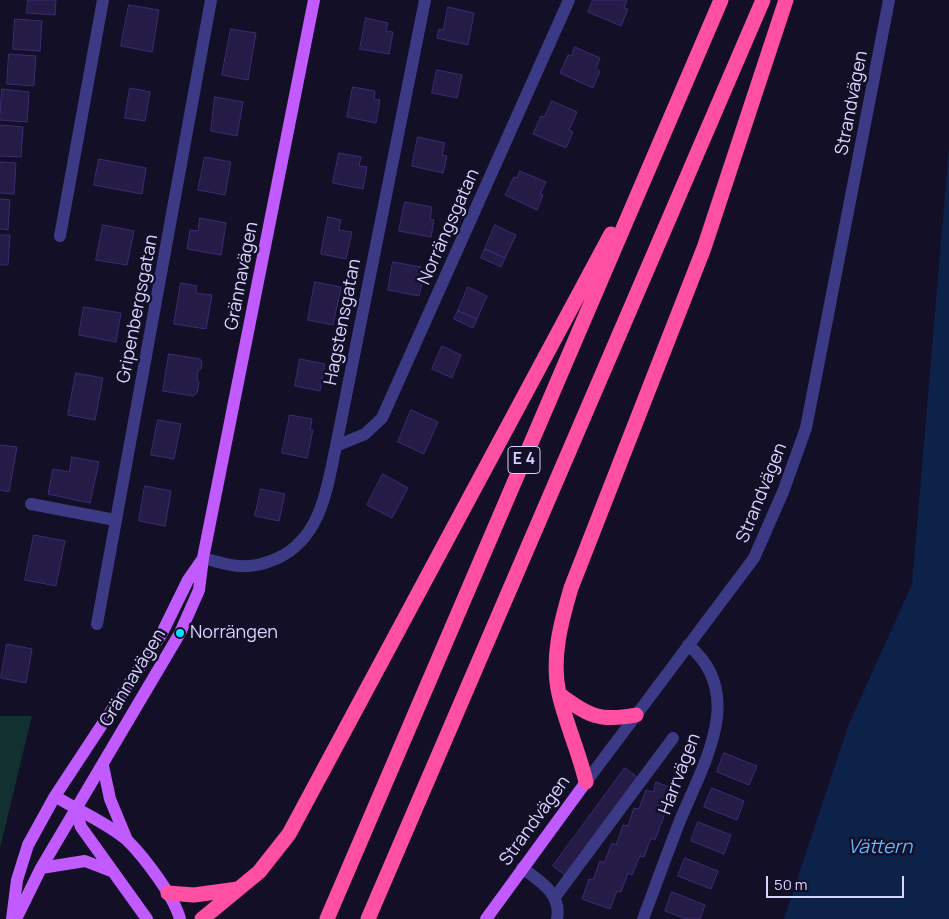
<!DOCTYPE html>
<html>
<head>
<meta charset="utf-8">
<style>
  body { margin:0 }
  #map { position:relative; width:949px; height:919px; overflow:hidden; background:#130f26; font-family:Manrope,sans-serif }
  canvas { display:block }
  .scale { position:absolute; left:766px; top:876px; width:138px; height:22px; box-sizing:border-box; border:2px solid #d9d4ff; border-top:0; padding-left:6px; font-size:15px; line-height:18px; white-space:nowrap; color:#d9d4ff; -webkit-text-stroke:4px #130f26; paint-order:stroke }
</style>
</head>
<body>
<div id="map">
<canvas width="949" height="919"></canvas>
<div class="scale">50 m</div>
</div>
<script>
const g = document.querySelector('canvas').getContext('2d');
g.lineJoin = 'round';
function fill(path, color) { g.fillStyle = color; g.fill(path, 'evenodd'); }
function trace(path, color, width, dash) { g.strokeStyle = color; g.lineWidth = width; g.lineCap = dash ? 'butt' : 'round'; g.setLineDash(dash || []); g.stroke(path); }
function drawText(font, color, halo, rows, align = 'center') {
  g.font = font + ' Manrope,sans-serif'; g.lineWidth = 5; g.setLineDash([]); g.textBaseline = 'middle'; g.strokeStyle = halo; g.fillStyle = color; for (const [text, x, y, turn = 0] of rows) {
    g.save(); g.translate(x, y); g.rotate((+turn || 0) * Math.PI / 180); g.textAlign = isNaN(turn) ? turn : align; if (halo) g.strokeText(text, 0, 0); g.fillText(text, 0, 0); g.restore();
  }
}
fill(new Path2D(`
  M0 716H32L0 848Z`), '#12302f');
fill(new Path2D(`
  M949 148V919H784L848 726 912 584Z`), '#0c2248');
const building = new Path2D(`
  M28 0H56L55 15 27 13Z
  M593 0H627L624 8 628 9 621 26 588 12Z
  M129 5 159 10 152 52 121 46Z
  M448 7 474 13 468 45 437 38 439 29 443 30Z
  M366 18 388 23 386 31 393 32 389 54 360 49Z
  M15 19 42 21 40 51 13 49Z
  M231 29 256 33 248 80 222 75Z
  M575 47 600 58 596 69 600 71 593 88 560 73 568 55 571 56Z
  M9 54 36 56 34 86 7 84Z
  M437 70 462 75 457 98 432 93Z
  M353 87 375 91 374 99 380 100 376 123 347 117Z
  M130 88 150 92 145 121 125 118Z
  M2 89 29 92 27 122 0 120Z
  M215 97 243 102 237 136 211 131Z
  M552 101 577 112 569 130 573 132 566 148 533 134 541 116 544 117Z
  M0 125 23 127 21 157 0 156Z
  M418 137 445 143 442 155 447 156 443 173 412 166Z
  M339 153 361 157 359 166 367 167 363 189 333 183Z
  M205 157 231 162 225 195 198 190Z
  M99 159 146 168 142 194 94 185Z
  M0 162 16 163 14 194 0 193Z
  M520 171 546 182 540 194 543 195 537 210 505 195 514 177 517 178Z
  M0 199 10 200 8 230 0 229Z
  M405 202 432 207 430 219 434 220 431 237 399 231Z
  M328 217 341 220 339 230 352 232 346 259 321 254Z
  M200 218 226 223 221 255 187 249 190 230 198 231Z
  M103 225 134 231 127 265 96 260Z
  M495 225 516 235 505 258 485 249Z
  M0 235H10L8 265H0Z
  M485 249 505 258 501 267 481 258Z
  M393 262 421 267 418 279H423L419 296 388 290Z
  M315 282 341 287 333 325 308 320Z
  M181 283 197 286 196 293 212 295 206 329 174 324Z
  M468 287 487 296 477 319 458 311Z
  M84 307 121 313 116 342 79 335Z
  M458 311 477 319 473 328 454 319Z
  M442 346 461 355 452 378 432 369Z
  M169 354 200 359 202 363 201 369 198 371 197 379 199 383 197 393 193 396 163 391Z
  M300 359 325 364 320 391 295 386Z
  M76 373 103 378 95 420 68 415Z
  M411 410 438 422 424 454 398 442Z
  M290 415 312 419 310 430H313L307 458 282 453Z
  M158 420 181 424 174 459 151 455Z
  M0 445 17 447 9 492 0 490Z
  M72 457 99 462 90 503 48 494 53 469 69 472Z
  M383 474 408 488 392 518 367 505Z
  M145 486 171 491 165 526 139 521Z
  M261 489 285 494 279 521 255 516Z
  M34 535 65 541 56 586 25 580Z
  M7 644 32 649 26 683 1 678Z
  M724 753 757 766 749 785 717 772Z
  M625 768 637 777 565 875 553 866Z
  M656 782 674 789 655 840 651 838 644 857 640 856 632 875 628 873 621 892 617 891 610 909 582 899 589 879 593 880 600 861 604 863 612 843 616 845 623 825 628 826 634 808 639 809 646 790 653 792Z
  M712 788 744 801 737 820 704 807Z
  M698 822 731 835 724 854 691 841Z
  M685 858 718 871 711 889 678 876Z
  M672 892 705 905 700 919H686L665 911Z`);
fill(building, '#241b47');
trace(building, '#3b2d73', 1);
trace(new Path2D(`
  M60 236 103 0
  M336 446 365 434 382 418 569 0
  M31 504 115 520
  M203 558C215 561 229 566 241 566 255 567 266 563 278 558 322 537 327 487 336 446L425 0
  M97 624 211 0
  M586 782 754 558 783 492 806 428 889 0
  M522 868C540 881 562 894 557 919
  M555 897 673 738
  M643 919C655 887 667 854 679 823 702 766 748 694 688 645`), '#3d3a85', 12);
trace(new Path2D(`
  M103 766 110 799 127 840
  M55 796C78 811 106 822 127 840 144 857 174 896 180 919
  M75 809 81 827 147 919
  M41 868 85 861 111 871
  M12 919 17 880 28 845 55 796 161 635 188 580 202 560
  M16 919 41 868 180 633 199 590 203 558 314 0
  M486 919 586 782`), '#c25bff', 12);
trace(new Path2D(`
  M559 694C588 716 600 722 636 715
  M586 782C579 752 566 724 559 694 551 658 561 622 571 588L704 248 786 0
  M168 893 194 895 238 889
  M202 919 259 872 289 834 611 234
  M327 919 721 0
  M368 919 763 0`), '#ff4fa3', 15);
for (const [x, y, r, color] of [
  [180,633,5,"#00e5ff"]
]) { const dot = new Path2D(); dot.arc(x, y, r, 0, 2 * Math.PI); g.fillStyle = color; g.fill(dot); trace(dot, '#130f26', 2); }
for (const [x, y, w] of [
  [524,460,32]
]) { const box = new Path2D(); box.roundRect(x - w / 2, y - 13.5, w, 27, 4); g.fillStyle = '#130f26'; g.fill(box); trace(box, '#d9d4ff', 1); }
drawText('bold 16px', '#d9d4ff', null, [
  ["E 4",524,460]
]);
drawText('18px', '#d9d4ff', '#130f26', [
  ["Strandvägen",852,103,-79],
  ["Norrängsgatan",449,227,-66],
  ["Grännavägen",242,276,-79],
  ["Gripenbergsgatan",138,309,-79],
  ["Hagstensgatan",343,322,-79],
  ["Strandvägen",762,493,-68],
  ["Grännavägen",133,678,-59],
  ["Harrvägen",680,774,-69],
  ["Strandvägen",535,821,-54]
]);
drawText('18px', '#d9d4ff', '#130f26', [
  ["Norrängen",190,633]
], 'left');
drawText('italic 19px', '#62b6ff', '#130f26', [
  ["Vättern",880,848]
]);
</script>
</body>
</html>
